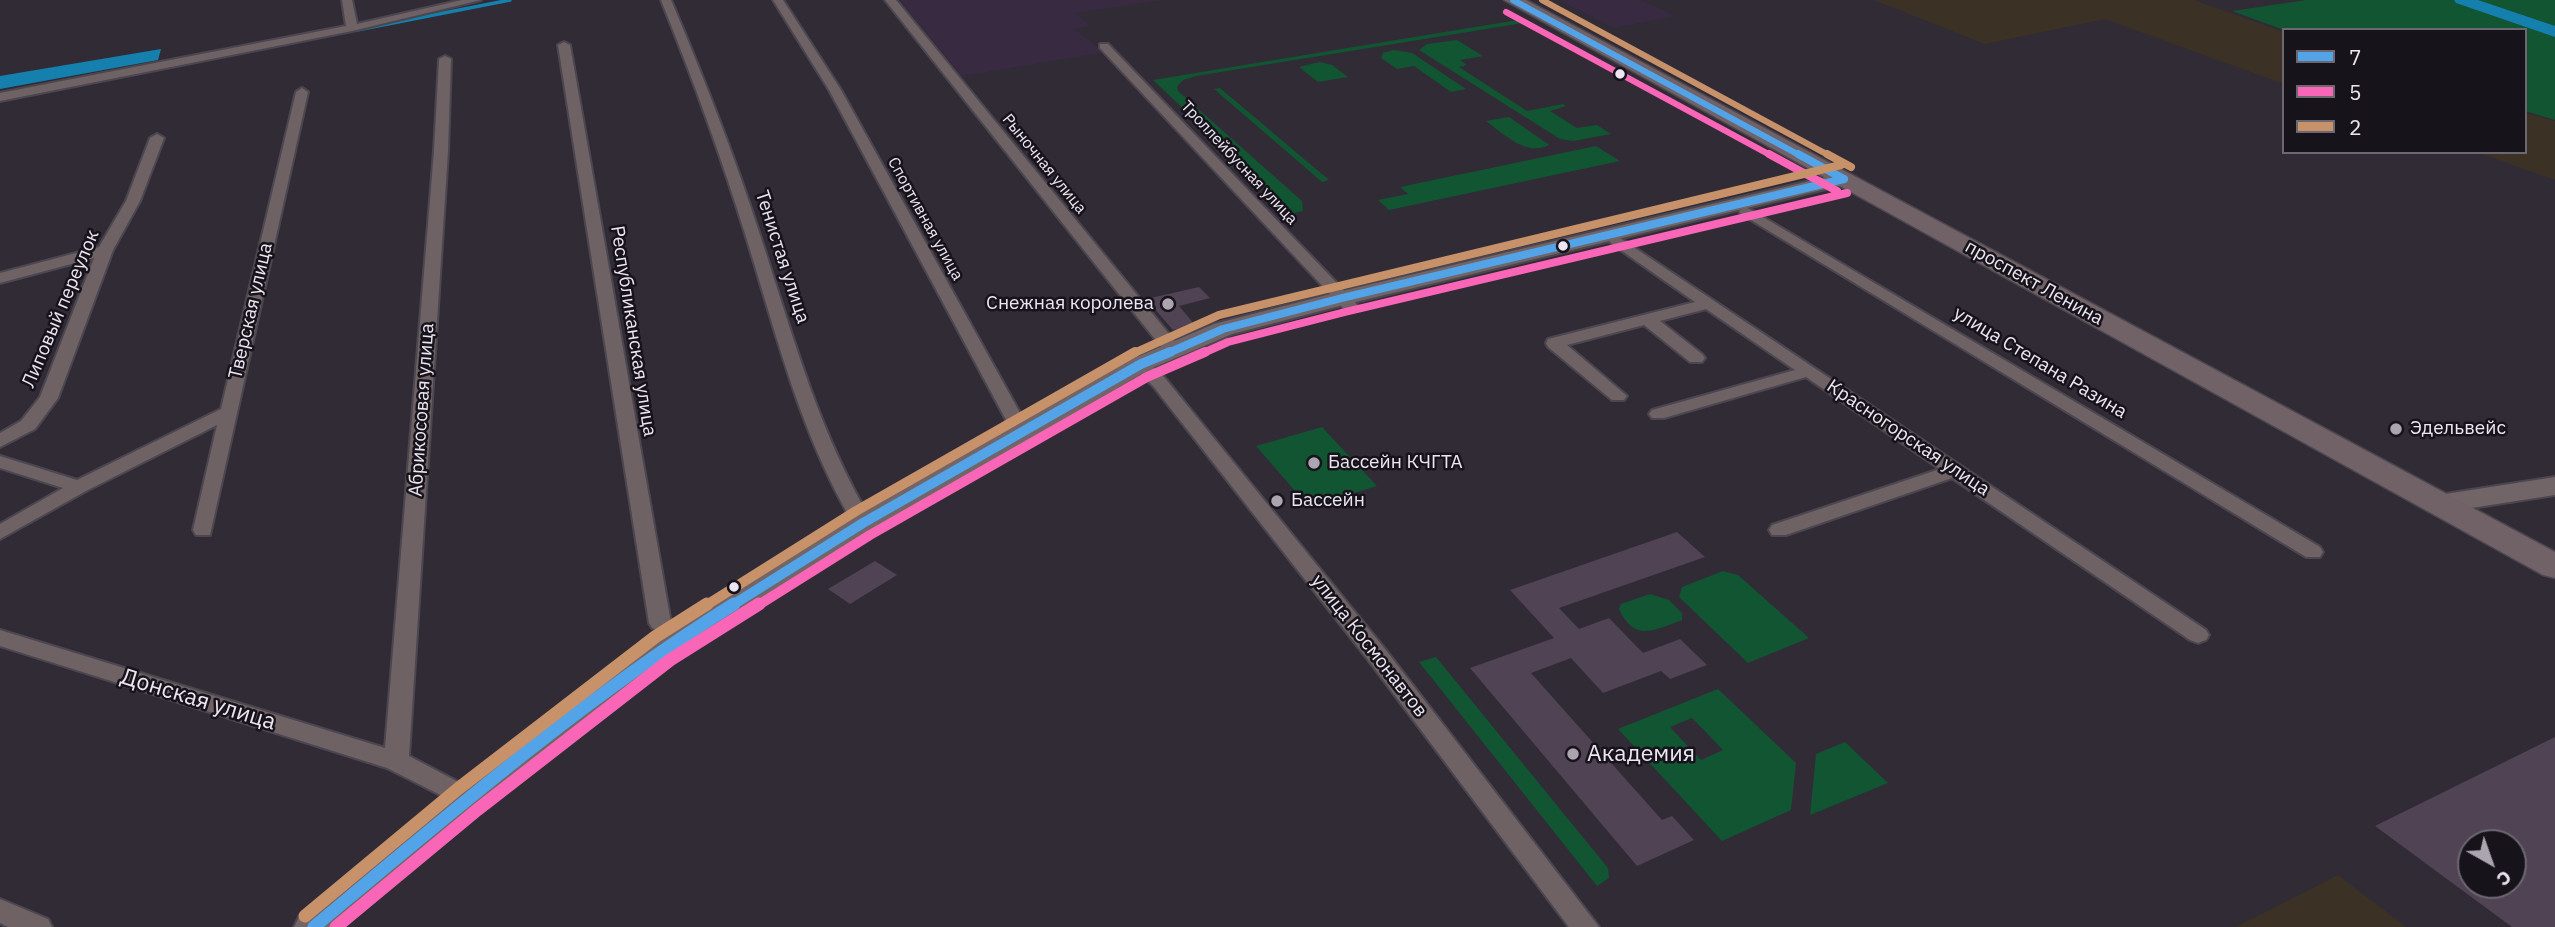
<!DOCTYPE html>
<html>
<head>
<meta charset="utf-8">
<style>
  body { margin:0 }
  #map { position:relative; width:2555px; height:927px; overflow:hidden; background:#312b36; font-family:"IBM Plex Sans",sans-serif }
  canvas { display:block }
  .legend { position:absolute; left:2282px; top:28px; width:245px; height:126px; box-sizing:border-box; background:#17131b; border:2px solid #6c6771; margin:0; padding:9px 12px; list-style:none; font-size:21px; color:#ece6f2 }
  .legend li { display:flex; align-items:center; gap:14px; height:35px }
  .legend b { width:35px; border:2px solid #6c6771 }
  .north { position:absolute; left:2457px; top:829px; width:70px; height:70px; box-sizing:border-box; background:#17131b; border:2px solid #6c6771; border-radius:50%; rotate:140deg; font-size:19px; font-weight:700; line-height:28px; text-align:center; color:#ece6f2 }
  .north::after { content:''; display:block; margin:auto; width:24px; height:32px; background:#aba5b0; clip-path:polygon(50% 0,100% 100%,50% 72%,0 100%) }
</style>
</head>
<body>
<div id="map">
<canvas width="2555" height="927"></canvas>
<ul class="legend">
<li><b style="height:9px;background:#53a3e8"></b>7</li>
<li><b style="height:9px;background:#fa66b7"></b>5</li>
<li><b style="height:9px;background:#c7916a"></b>2</li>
</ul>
<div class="north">С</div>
</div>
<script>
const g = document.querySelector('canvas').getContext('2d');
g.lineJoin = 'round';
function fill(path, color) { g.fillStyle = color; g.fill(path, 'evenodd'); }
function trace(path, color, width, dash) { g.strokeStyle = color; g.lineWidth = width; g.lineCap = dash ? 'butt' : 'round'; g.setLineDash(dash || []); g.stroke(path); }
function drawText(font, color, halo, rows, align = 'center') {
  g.font = font + ' "IBM Plex Sans",sans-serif'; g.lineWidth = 5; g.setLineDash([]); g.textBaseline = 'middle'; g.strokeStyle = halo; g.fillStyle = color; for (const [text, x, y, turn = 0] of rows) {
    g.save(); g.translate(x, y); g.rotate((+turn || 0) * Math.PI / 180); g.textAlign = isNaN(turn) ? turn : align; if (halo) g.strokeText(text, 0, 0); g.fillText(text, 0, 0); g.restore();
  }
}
fill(new Path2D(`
  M899 0H1162L1075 13 1090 26 1074 29 1104 52 962 76Z
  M1559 0H1640L1675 16 1614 28Z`), '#382b41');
fill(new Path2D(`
  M1874 0H2194L2284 32V84L2105 19 1985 44Z
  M2525 113 2555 121V180L2477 152H2525Z
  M2338 875 2406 927H2236Z`), '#3b3225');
fill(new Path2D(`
  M2306 0H2555V120L2525 111V30H2284L2232 11Z
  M1518 20 1523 23 1196 76 1183 80 1177 87 1178 91 1302 201 1303 211 1294 213 1153 80Z
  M1457 40 1483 56 1460 60 1467 65 1459 67 1527 111 1563 104 1566 106 1550 111 1577 128 1597 125 1611 134 1573 141 1560 139 1419 50 1427 44Z
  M1394 50 1412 53 1466 89 1451 92 1414 66 1397 69 1381 58 1383 53Z
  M1320 62 1332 65 1348 77 1318 82 1299 67Z
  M1220 88 1329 180 1322 182 1214 89Z
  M1509 117 1548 144 1549 145C1526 157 1504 134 1486 121Z
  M1596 146 1620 161 1389 210 1378 200 1408 194 1400 187Z
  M1322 427 1377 486 1309 507 1256 446Z
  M1723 571 1738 575 1809 638 1748 663 1679 597 1682 587Z
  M1650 594 1669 600 1682 613V620C1654 630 1635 643 1619 609L1621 604Z
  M1436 657 1608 868 1609 878 1597 886 1419 662Z
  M1718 689 1796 763 1791 810 1722 841 1618 729ZM1692 718 1723 750 1701 760 1670 727Z
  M1845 742 1888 783 1810 815 1816 754Z`), '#153');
fill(new Path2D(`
  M161 49 158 60 0 89V76Z`), '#157fae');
trace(new Path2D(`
  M357 30 510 0`), '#157fae', 3.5);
fill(new Path2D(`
  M2454 0H2478L2555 26V37L2456 3Z`), '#157fae');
fill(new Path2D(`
  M1199 287 1210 298 1179 306 1195 325 1173 330 1146 299Z
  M1677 532 1705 557 1559 608 1579 629 1609 618 1643 653 1680 639 1707 665 1670 679 1661 671 1603 693 1571 658 1531 673 1662 820 1672 816 1694 840 1637 866 1470 668 1554 638 1510 590Z
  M875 561 897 575 850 604 828 589Z
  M2555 737V927H2512L2375 826ZM2471 843H2513V885H2471Z`), '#504354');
const street = new Path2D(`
  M342 0H352L357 24 462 0H481L352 31 0 101V93L346 26Z
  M661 0H671C704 78 735 157 761 238 793 336 819 434 873 523L870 527H856L853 523C801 435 777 337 747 240 722 159 693 79 661 0Z
  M773 0H783L841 90 1030 431 1028 435H1014L1012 431 829 90Z
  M885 0H896L1178 345 1181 349 1178 353H1166Z
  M564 42 570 45 671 623 668 628 660 631 652 628 649 623 558 45Z
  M1100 44H1108L1355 302 1357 305 1355 308H1343L1100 48Z
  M445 56 451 59 448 151 409 756 483 795 487 802 483 809 474 812 387 768 0 646V630L385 748 434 151 439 59Z
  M302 88 308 92 210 535H196L193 530 217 425 86 491 0 539V524L63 488 0 468V456L77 480 221 409 296 92Z
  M157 134 164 138 140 201 113 250 58 398 35 429 0 447V433L21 421 40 397 94 258 0 283V273L99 247 126 201 150 138Z
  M1746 207 2320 547 2323 552 2320 557H2306L1741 214 1739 211Z
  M1617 236 2206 630 2209 635 2206 640 2198 643 2190 640 1952 478 1786 535H1772L1769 530 1772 525 1940 469 1806 377 1664 418H1652L1649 414 1652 410 1795 370 1706 309 1660 321 1702 354 1705 358 1702 362H1690L1644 325 1567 345 1627 396 1624 400H1612L1548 347 1546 343 1548 339 1695 302 1612 244 1609 241 1612 238Z
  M1147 366 1153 367 1165 378 1385 649 1599 927H1569L1369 661 1153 386 1138 371 1141 367Z
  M0 899 48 919 52 927H8L0 923Z`);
const secondary = new Path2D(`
  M1844 173 1851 175 1854 179 1851 183 1347 304 1232 334 1150 369 873 530 674 657 481 809 343 927H294L300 915 455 789 650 641 853 516 1132 359 1214 324 1342 291Z
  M2555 477V495L2439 513 2429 510 2424 504 2429 498 2439 495Z`);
const primary = new Path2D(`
  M1504 0H1526L2555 552V578L2543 575Z`);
trace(street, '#4b464f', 4);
trace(secondary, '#4b464f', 4);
trace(primary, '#4b464f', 3);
fill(street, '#6e6264');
fill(secondary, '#726567');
fill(primary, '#706266');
trace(new Path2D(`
  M1513 0 1801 156`), '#53a3e8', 6);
trace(new Path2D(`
  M1798 154 1844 179
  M1166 354 1223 329 1342 298 1844 179`), '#53a3e8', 8);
trace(new Path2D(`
  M731 606 863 523 1141 364 1170 352`), '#53a3e8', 10);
trace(new Path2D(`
  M314 927C449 814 584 698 734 604`), '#53a3e8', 13);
trace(new Path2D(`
  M1506 12 1772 156`), '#fa66b7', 6);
trace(new Path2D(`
  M1769 154 1837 191
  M1201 354 1228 342 1345 312 1847 193`), '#fa66b7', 8);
trace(new Path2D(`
  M757 606 870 535 1147 377 1205 352`), '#fa66b7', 10);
trace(new Path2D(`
  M336 927 477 810 670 660 759 604`), '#fa66b7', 13);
trace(new Path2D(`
  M1542 0 1830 156`), '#c7916a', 6);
trace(new Path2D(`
  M1827 154 1851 167
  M1132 354 1219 315 1841 165`), '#c7916a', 8);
trace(new Path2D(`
  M705 606 856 511 1135 352`), '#c7916a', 10);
trace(new Path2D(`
  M305 916 459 788 655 637 707 604`), '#c7916a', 13);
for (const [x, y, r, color] of [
  [1620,74,6,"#ece6f2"],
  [1563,246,6,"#ece6f2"],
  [1168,304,7,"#aba5b0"],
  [2396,429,7,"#aba5b0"],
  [1314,463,7,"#aba5b0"],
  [1277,501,7,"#aba5b0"],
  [734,587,6,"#ece6f2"],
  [1573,754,7,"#aba5b0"]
]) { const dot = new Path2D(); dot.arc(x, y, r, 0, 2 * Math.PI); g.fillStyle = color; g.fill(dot); trace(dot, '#17131b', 2.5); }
drawText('16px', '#ece6f2', '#17131b', [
  ["Троллейбусная улица",1239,163,47],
  ["Рыночная улица",1044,164,51],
  ["Спортивная улица",925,219,61]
]);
drawText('19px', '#ece6f2', '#17131b', [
  ["Тенистая улица",782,257,72],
  ["проспект Ленина",2034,283,29],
  ["Липовый переулок",61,309,-67],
  ["Тверская улица",251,311,-77],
  ["Республиканская улица",633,331,81],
  ["улица Степана Разина",2040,363,31],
  ["Абрикосовая улица",422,410,-86],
  ["Красногорская улица",1908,438,34],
  ["улица Космонавтов",1369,646,52]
]);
drawText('19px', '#ece6f2', '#17131b', [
  ["Снежная королева",1154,304,"right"],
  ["Эдельвейс",2410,429],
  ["Бассейн КЧГТА",1328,463],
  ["Бассейн",1291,501]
], 'left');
drawText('23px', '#ece6f2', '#17131b', [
  ["Донская улица",198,700,17]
]);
drawText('23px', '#ece6f2', '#17131b', [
  ["Академия",1587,754]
], 'left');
</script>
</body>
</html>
